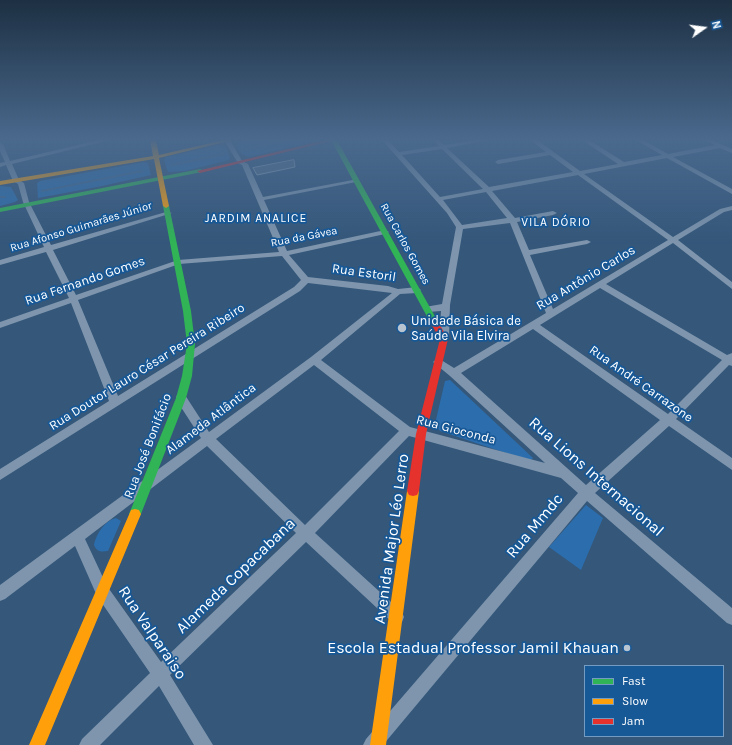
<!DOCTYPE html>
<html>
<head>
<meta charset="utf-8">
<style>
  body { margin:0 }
  #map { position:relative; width:732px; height:745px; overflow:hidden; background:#34577a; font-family:Karla,sans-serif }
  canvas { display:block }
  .legend { position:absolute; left:584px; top:665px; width:140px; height:72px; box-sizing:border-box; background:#175897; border:1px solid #749bc1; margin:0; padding:5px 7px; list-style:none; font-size:12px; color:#fff }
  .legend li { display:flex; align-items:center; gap:8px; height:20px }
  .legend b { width:20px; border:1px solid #749bc1 }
  .north { position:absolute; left:684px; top:8px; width:40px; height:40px; -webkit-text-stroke:3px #175897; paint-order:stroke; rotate:76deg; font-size:11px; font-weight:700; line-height:16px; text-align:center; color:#fff }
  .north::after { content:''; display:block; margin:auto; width:14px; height:18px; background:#fff; clip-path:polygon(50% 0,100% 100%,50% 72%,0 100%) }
</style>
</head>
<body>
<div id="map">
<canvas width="732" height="745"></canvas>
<ul class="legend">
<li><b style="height:5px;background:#30b455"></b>Fast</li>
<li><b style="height:5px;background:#ff9f0a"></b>Slow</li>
<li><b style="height:5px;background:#e5322d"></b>Jam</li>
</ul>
<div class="north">N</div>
</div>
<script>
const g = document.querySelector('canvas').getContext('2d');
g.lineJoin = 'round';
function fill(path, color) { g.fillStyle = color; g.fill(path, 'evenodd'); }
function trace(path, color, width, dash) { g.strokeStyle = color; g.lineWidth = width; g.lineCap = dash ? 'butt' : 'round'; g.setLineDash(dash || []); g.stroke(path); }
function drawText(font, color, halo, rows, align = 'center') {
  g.font = font + ' Karla,sans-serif'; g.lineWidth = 3.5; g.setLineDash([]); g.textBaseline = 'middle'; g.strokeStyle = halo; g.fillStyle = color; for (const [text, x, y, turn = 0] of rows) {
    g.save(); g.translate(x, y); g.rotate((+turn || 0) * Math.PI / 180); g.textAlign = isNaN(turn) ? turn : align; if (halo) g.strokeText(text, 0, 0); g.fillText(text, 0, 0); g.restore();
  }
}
fill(new Path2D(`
  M246 140H320L249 157 242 154 236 147 239 142Z
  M219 145 226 147 230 158 229 160 185 171 168 172 164 160 166 157Z
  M144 162 148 163 151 175 102 186 38 198 37 183 40 181Z
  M0 186 11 187 18 200 15 202 0 206Z
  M450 380 533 458 530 461 440 431 435 424 445 381Z
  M586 505 603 518 581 570 549 547Z
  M116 518 121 521 108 551C101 552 97 552 94 545 96 535 104 521 116 518Z`), '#2c6ead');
trace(new Path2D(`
  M241 150 287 140
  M171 165 224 154
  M42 191 142 171
  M0 197H5`), '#3d6a96', 2);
const building = new Path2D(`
  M294 160 295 167 257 175 253 168Z`);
fill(building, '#516e89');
trace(building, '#92a6ba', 1);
fill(new Path2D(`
  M99 140H110L12 164 19 180 24 183 29 202 51 245 166 212 172 213 53 250 76 295 178 260 279 252 242 165 238 163 224 140H230L242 161 248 164 263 197 358 179V181L356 182 264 200 287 251 385 230 389 232 385 234 289 255 308 277 388 286 398 289 417 287 421 290 417 293 400 294 321 360 410 427 545 463 450 376 433 362 438 358 454 368 546 313 510 223 463 229 450 305 449 339 444 342 441 341 439 339 441 311 428 312 424 309 425 307 442 304 456 227 447 213 382 140H388L399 152 439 146 433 140H439L444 145 475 140H489L447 148 489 187 573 172 550 155 498 164 495 162 498 160 546 152 530 140H537L580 171 618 164 582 140H589L624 162 662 155 636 140H643L668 154 715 145 704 140H712L732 149V153L720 148 673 157 732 189V194L667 158 584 174 673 237 720 209 732 206V210L724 212 678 240 732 282V289L673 243 606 284 727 355 732 353V366L729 365 676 419 732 458V470L669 426 595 493 732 608V625L727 623 587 501 383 745H363L366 739 578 493 561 478 409 436 315 533 402 612 404 617 402 622 397 624 392 622 306 542 170 675 213 745H194L159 686 100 745H79L82 739 150 673 97 596 75 546 5 599 0 601V585L201 438 177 401 176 398 177 395H185L209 432 311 357 392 293 308 283 300 291 0 480V469L109 401 71 303 0 328V322L69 298 46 252 0 265V260L44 247 23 202 18 184 13 181 6 165 0 167V163L5 162 0 151V142L3 144 10 161ZM442 149 483 189 440 197 402 155ZM578 175 668 240 553 309 530 255 587 244 591 242 587 240 529 250 517 222 553 215 557 213 553 211 515 218 492 191ZM486 192 507 218 462 225 443 200ZM282 256 301 280 294 287 118 396 78 300 179 264ZM600 288 722 360 668 414 540 325ZM533 329 660 420 586 485 461 373ZM314 365 399 431 305 525 216 439ZM207 446 296 533 161 662 107 586 85 539Z`), '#7e95ad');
fill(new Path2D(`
  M331 140H337L438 322 437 324H431L430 322Z
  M200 169 202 170V172L0 212V208Z
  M166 204 169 206 191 311 195 344 192 376 186 398 141 514 139 518 135 519 131 518 129 514 176 398 182 376 187 344 183 311 163 206Z`), '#30b455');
fill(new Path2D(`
  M150 140H156L159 155 224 140H233L159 158 169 206 166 208 163 206 154 159 0 185V181L153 156Z
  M413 486 417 487 419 491 386 745H370L407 491 409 487Z
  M135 509 139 510 141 514 45 745H29L131 510Z`), '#ff9f0a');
fill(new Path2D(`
  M326 140H335L200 173 197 171Z
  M434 319 437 320 448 339 426 434 419 491 417 495 413 496 409 495 407 491 416 434 440 339 430 322Z`), '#e5322d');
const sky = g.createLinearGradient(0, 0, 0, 244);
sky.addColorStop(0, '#1d3043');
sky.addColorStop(0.57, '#4a698d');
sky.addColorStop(1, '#4a698d00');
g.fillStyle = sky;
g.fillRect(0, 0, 732, 244);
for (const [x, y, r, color] of [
  [402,328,5,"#b8c4d0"],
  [627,648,4,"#b8c4d0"]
]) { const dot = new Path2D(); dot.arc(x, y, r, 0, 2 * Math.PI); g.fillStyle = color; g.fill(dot); trace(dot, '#175897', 1.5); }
drawText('11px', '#fff', '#175897', [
  ["Rua Afonso Guimarães Júnior",81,227,-17],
  ["Rua da Gávea",304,237,-11],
  ["Rua Carlos Gomes",405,244,61]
]);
g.letterSpacing = '1px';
drawText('12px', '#fff', '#175897', [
  ["JARDIM ANALICE",256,219],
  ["VILA DÓRIO",556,223]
]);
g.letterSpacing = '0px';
drawText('13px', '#fff', '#175897', [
  ["Rua Estoril",364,273,8],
  ["Rua Antônio Carlos",586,278,-31],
  ["Rua Fernando Gomes",85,281,-19],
  ["Rua Doutor Lauro César Pereira Ribeiro",147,367,-32],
  ["Rua André Carrazone",641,384,35],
  ["Alameda Atlântica",211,419,-37],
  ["Rua Gioconda",456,430,15],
  ["Rua José Bonifácio",148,446,-69]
]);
drawText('13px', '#fff', '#175897', [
  ["Unidade Básica de",411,321],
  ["Saúde Vila Elvira",411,336]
], 'left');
drawText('16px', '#fff', '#175897', [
  ["Rua Lions Internacional",596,477,41],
  ["Rua Mmdc",535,526,-50],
  ["Avenida Major Léo Lerro",392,539,-82],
  ["Alameda Copacabana",236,576,-44],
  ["Rua Valparaiso",152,633,56]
]);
drawText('16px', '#fff', '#175897', [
  ["Escola Estadual Professor Jamil Khauan",619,648]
], 'right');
</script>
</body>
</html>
